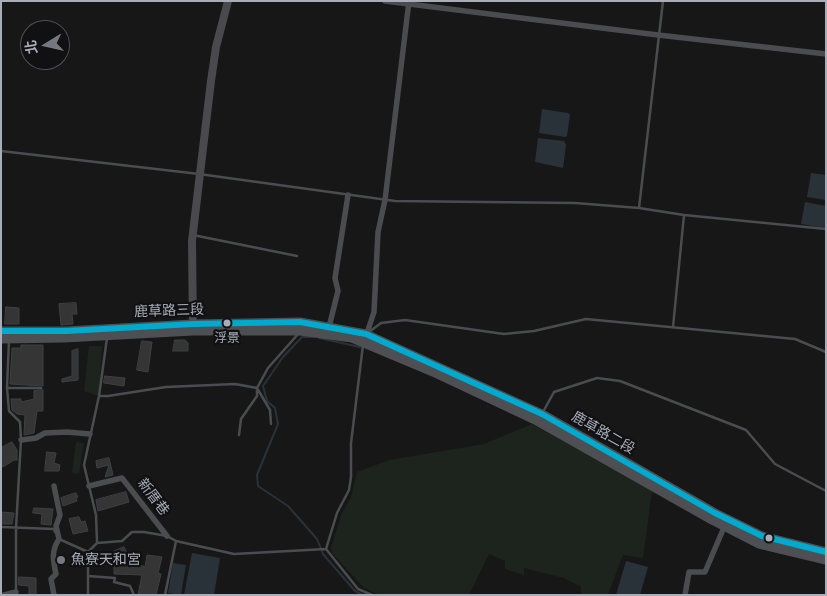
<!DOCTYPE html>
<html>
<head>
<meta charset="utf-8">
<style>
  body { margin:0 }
  #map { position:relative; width:827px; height:596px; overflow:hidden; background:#171717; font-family:"IBM Plex Sans","Noto Sans TC",sans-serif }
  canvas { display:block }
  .frame { position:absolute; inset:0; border:2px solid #a8adb8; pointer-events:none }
  .north { position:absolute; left:20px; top:20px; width:50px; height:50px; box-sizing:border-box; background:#111113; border:1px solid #4d4f55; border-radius:50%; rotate:261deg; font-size:14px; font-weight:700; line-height:20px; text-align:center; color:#a8adb8 }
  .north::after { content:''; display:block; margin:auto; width:18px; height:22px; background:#757880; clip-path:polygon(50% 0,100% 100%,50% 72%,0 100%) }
</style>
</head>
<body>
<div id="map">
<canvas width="827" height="596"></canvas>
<div class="frame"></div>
<div class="north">北</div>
</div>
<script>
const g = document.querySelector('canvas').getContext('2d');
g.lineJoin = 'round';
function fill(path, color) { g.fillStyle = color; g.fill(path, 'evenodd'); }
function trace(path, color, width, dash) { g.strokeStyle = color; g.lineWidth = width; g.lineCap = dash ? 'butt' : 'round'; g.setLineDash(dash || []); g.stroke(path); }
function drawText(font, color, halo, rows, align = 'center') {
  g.font = font + ' "IBM Plex Sans","Noto Sans TC",sans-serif'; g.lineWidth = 4.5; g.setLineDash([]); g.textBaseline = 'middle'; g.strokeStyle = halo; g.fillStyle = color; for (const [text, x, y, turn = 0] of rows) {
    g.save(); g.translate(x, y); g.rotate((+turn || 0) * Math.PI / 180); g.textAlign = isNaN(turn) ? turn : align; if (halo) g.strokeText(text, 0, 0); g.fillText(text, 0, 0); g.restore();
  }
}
fill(new Path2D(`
  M89 346H102L99 396 84 391Z
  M532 424 652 491 643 558 623 555 608 595H581V587L564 578 524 568V575L505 569V561L489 554 469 595H379L363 587 332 553 331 548 341 515 351 497 357 472 389 460 484 444Z
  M76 442 84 443 79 474 72 473Z`), '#1d241e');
fill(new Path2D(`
  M542 109 568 113 570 115 567 136 565 137 539 133Z
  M538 138 564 141 566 145 563 168 535 162Z
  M811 173 826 175V200L807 197Z
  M805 202 826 206V228L801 224Z
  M192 553 220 558 214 595H184Z
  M626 561 648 567 640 595H616Z
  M173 563 186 565 181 595 168 593Z`), '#2a3239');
trace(new Path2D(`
  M315 337H302L283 357 263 386 267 401 275 408 278 424 257 475 258 486 288 506 317 539 323 554 355 591 363 595
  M319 338 360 347`), '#2a3239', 2);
const building = new Path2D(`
  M76 303 77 314H72L73 324 61 325 59 304Z
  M6 307 19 308V324H5Z
  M175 340H185L188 343V351H173Z
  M142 341 152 342 148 372 137 370Z
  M21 345H43V386L10 384 12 348H21Z
  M78 349V380L62 382V379L72 376V351Z
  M105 376 125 378 124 386 104 383Z
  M43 390V411H37L34 433 24 435 25 415 17 414 12 410 11 399H21V402L34 399V391Z
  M12 442 17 450V460H14L3 467 1 463V448Z
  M47 452 56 453 54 463 60 465 59 471H45Z
  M109 458 113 475 105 477 109 465 97 468 96 461Z
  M126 492 129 502 98 511 96 500Z
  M76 493 78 497 76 498 77 501 63 506 61 498Z
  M34 508 53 509 51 525 41 524 42 514 33 513Z
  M1 512 14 513 12 524H1Z
  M79 517 81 522 85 521 88 531 73 534 69 519Z
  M124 547 131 561 145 567 147 555 162 557 158 573 161 574 156 595H138L142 575 114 574V565H119L113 552Z
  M19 577 36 578V595H29V586L19 585Z`);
fill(building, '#353536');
trace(building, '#3f4043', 1);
trace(new Path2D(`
  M1 151 199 174 395 201 575 203 639 208 684 215 826 229
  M639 208 663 1
  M193 235 297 256
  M673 327 684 215
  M369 332 381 323 405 320 504 334 534 331 586 319 795 339 826 352
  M9 340 7 388 9 411 20 422 21 440 16 528V592
  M7 388H41
  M99 396H108L166 387 235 384 257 388V396L241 419 239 435
  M543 412 554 392 597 378 620 381 746 430 775 464 826 491
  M271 424 270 410 257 388 268 368 299 333
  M1 527 54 529 55 532
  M59 539 88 552 97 543 122 541 132 532H144L167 536 176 541 234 554 326 549 337 513 349 490 351 477V443L363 345
  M97 542 96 515 84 465 99 396 107 338
  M326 549 358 589 372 595
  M88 576 115 578 114 582 130 586 134 595
  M88 595V552
  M165 595 176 541`), '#4b4c50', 2.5);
trace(new Path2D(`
  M385 1 658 35 826 54
  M329 327 338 291 335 278 348 195
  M366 336 374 312 378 232 385 200 409 1
  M21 440 36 438 45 433 67 432 90 434
  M89 486 122 478 167 536
  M4 595 16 592
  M54 595 51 579 56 574C53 560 51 551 59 539L56 526 60 515 54 486
  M685 595 689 572H705L725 525`), '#4b4c50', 5.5);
trace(new Path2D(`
  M193 329 192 241 211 81 216 47 228 1`), '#4a4a4e', 8);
trace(new Path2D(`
  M1 331H66L193 324 300 322 366 334 542 414 715 513 762 536 826 552
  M1 339 64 338 193 331H300L352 338 433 372 537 421 712 520 759 544 826 560`), '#4d4f52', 9);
trace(new Path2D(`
  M1 331H66L193 324 300 322 366 334 542 414 715 513 762 536 826 552`), '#00a9ce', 6);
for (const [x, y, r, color] of [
  [227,323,4.5,"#a8adb8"],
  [769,538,4.5,"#a8adb8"],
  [61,560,5,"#757880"]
]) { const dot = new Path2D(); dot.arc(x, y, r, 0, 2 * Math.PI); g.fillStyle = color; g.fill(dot); trace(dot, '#111113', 2); }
drawText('13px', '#a8adb8', '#111113', [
  ["浮景",227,338]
]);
drawText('14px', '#a8adb8', '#111113', [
  ["鹿草路三段",169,311,-2],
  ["鹿草路二段",603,433,30],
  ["新厝巷",153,497,53]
]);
drawText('14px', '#a8adb8', '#111113', [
  ["魚寮天和宮",71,560]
], 'left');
</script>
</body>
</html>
